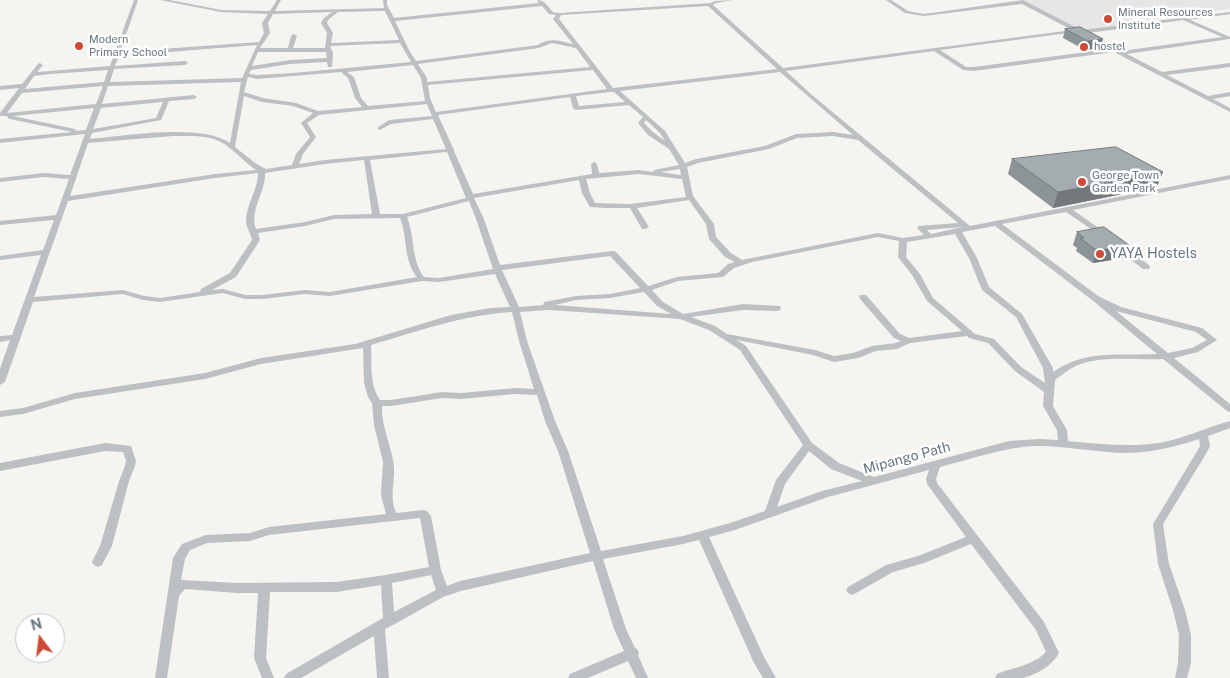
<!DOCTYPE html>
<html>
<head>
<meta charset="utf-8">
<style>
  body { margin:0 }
  #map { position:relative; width:1230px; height:678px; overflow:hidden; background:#f5f4f1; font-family:"Public Sans",sans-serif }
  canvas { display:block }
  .north { position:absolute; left:15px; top:613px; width:50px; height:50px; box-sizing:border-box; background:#fff; border:1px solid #c2c9cc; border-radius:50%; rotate:345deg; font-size:14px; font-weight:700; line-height:20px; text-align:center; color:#67777f }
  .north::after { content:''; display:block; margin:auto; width:18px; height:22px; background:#cf4b37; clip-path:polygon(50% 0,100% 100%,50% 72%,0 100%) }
</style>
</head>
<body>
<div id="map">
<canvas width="1230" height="678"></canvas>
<div class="north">N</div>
</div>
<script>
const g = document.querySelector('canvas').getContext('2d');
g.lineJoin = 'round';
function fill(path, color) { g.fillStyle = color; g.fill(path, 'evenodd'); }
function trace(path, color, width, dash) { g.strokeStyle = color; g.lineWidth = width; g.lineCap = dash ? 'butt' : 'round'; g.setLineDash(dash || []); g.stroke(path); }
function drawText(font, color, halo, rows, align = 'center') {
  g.font = font + ' "Public Sans",sans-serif'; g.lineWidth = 5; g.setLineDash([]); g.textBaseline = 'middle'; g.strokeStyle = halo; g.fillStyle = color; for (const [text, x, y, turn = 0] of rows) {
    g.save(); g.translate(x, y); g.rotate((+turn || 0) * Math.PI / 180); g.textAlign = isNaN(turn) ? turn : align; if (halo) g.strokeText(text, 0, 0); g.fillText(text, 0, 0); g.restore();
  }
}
fill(new Path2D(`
  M1023 0H1230V9L1080 30Z`), '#e5e6e5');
fill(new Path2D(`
  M134 0H138L120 52 259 42 264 33 262 23 268 14 221 12 160 0H170L221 10 270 11 277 0H281L275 11 384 8 383 0H387V5L394 18 539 3 537 0C545 0 547 6 553 12L559 13 711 3 715 1 733 0 716 3 713 5 783 68 1072 30 1022 4 924 16 905 13 886 0H891L908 11 924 14 1023 0 1081 30 1230 12V14L1190 20 1230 37V39L1127 54 1162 72 1230 63V67L1167 75 1208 96 1230 92V96L1213 99 1230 108V112L1114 52 974 71 963 70 934 51 786 71 812 95 970 226 1230 175V179L1073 210 1107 234 1108 236 1104 238 1066 212 1002 224 1098 296 1121 307 1202 328 1217 340 1198 352 1174 358 1230 404V412L1227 411 1163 359C1134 361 1097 353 1070 369 1065 372 1060 376 1055 380L1053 406 1067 430 1068 441C1101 444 1132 448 1164 442 1187 437 1208 427 1230 421V428L1208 436 1210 446 1206 454 1163 524 1169 564 1185 610 1191 635V663L1187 678H1175L1178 663 1179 635 1173 610 1158 564 1153 524 1196 453 1200 446 1199 439C1175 447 1150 453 1124 453 1095 452 1066 446 1037 446 1004 447 972 459 940 467L936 479 937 483 1044 622 1059 653C1053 665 1036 675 1023 678 1014 678 1004 678 995 678L997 674C1014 667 1032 666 1046 652L1036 630 971 544 924 563 893 572 856 593 852 595 848 593 846 590 848 587 886 565 918 556 966 537 927 484 926 479 929 470 828 497 735 530 709 537 763 655 776 678H763L754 663 699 540 683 544 603 559 626 629 635 648 637 649 639 653 638 655 648 678H636L628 661 588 678H568L570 674 624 651 614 629 593 561 461 591 443 597 393 625 385 629 389 678H377L374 636 301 678H284L286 674 383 618 381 585 336 592H270L266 658 274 678H262L254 658 258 593H237L185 589 179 596 167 678H155L173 558 182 544 206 535 250 533 269 527 386 514 381 495 383 462 374 425 372 403 368 397 364 383 363 348 261 364 205 379 75 399 23 414 0 417V411L23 408 75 393 205 373 261 358 355 344 451 315 490 308 510 307 495 274 439 282 422 281 330 296 305 294 262 299H245L223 293 160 302 143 300 123 294 33 302 5 382 0 385V369L10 340 0 342V336L12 335 41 255 0 260V256L43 250 54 220 0 225V221L56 215 69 179 43 177 0 182V178L43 173 70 175 85 134 0 143V139L72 132 10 119 8 118 7 116H0V113L19 88 0 90V86L22 84 38 64 40 63 43 65 37 72 110 66ZM542 6 549 14 556 15 553 19 573 44C561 41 549 37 538 45L416 61 410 52 395 21ZM708 6 777 69 613 88 559 19 561 15ZM385 11 399 40 331 43 333 33 327 23 328 20 338 12ZM332 12 324 18 321 23 327 33 325 48H293L297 36 294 34 291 36 288 48H260L270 33 268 23 273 14ZM1183 20 1222 37 1122 51 1092 36 1089 38 1090 39 1109 49 974 67H966L940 50 1076 32 1081 34ZM400 43 411 62 293 73 257 75 249 74 251 70 290 64 327 62 328 67H332L333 53 330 46ZM552 43 576 48 590 67 427 82V78L418 64 539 48ZM257 45 242 78 110 82 114 69 185 65 188 63 185 61 115 66 119 56ZM258 52H326L327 58 290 60 252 66ZM413 65 421 78 425 101 368 106 361 98 354 77 347 72ZM108 70 104 82 25 89 34 76 50 74ZM593 70 607 89 436 112 430 98 428 85ZM341 72 348 78 355 98 362 107 318 111 296 103 263 98 244 92 248 77 257 79ZM780 72 853 135 833 132 796 134 765 146 696 159 685 163 665 131 620 91ZM241 82 230 143C200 123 125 136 90 139L92 133 161 120 169 101 194 99 197 97 194 95 102 104 108 86ZM103 86 96 104 7 113 22 93ZM610 92H614L625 102 579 106 576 96ZM244 96 262 102 293 106 313 113 301 123 310 137 296 154 292 165 266 169 255 163 235 147ZM570 97 573 108 576 110 629 105 643 117 638 123 648 135 669 149 679 165 654 170 653 172 639 170 599 173 597 164 594 162 591 164 592 174 473 194 454 151V150L438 115ZM163 102 156 118 93 129 101 108ZM427 104 432 116 389 120 377 128 380 130 391 124 433 119 446 149 325 160 299 164 303 154 316 137 307 123 319 115ZM94 108 86 130 75 131 76 130 75 129 13 116ZM646 120 660 133 665 141 653 132 644 123ZM173 136C186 136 201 135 214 139 230 144 242 161 256 170L215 174 70 196 88 143ZM833 136 858 140 958 223 918 226 917 228 924 235 903 238 878 233 742 260 731 253 716 237 714 224 693 196 687 167 698 163 769 149 797 138ZM447 152 466 198 403 214H380L370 160ZM364 160 372 214 334 215 305 222 256 229C249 210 266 192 265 173L325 164ZM680 169 681 175 660 172ZM258 173C258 190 246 204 246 221 246 227 251 234 252 240L230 273 201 289 200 292 160 298 144 296 123 290 34 297 68 201 215 178ZM639 174 682 179 686 197 630 204 595 203 590 193 586 179ZM579 180 582 193 590 207 605 208H630L642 229H645L649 227 637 208 689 200 706 224 709 239 725 257 735 262 728 264 718 273 677 277 648 286 615 251H612L500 265 484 219 474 198ZM469 201 476 219 493 269 439 278 424 277C411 260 415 237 407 217ZM400 218C408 238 403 260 417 277L330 292 305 290 262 295H245L223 289 212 290 236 277 260 240 258 233 305 226 334 219ZM995 226 1092 300 1157 354C1119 356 1086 349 1053 372V368L1022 314 989 287 977 258 962 232ZM962 227 931 234 927 230ZM955 234 969 258 982 290 1016 317 1043 368 1045 383 1021 367 994 339 975 334 933 298 920 274 906 257 907 242ZM878 237 899 241 898 257 912 275 927 301 962 331 909 338 900 334 866 295H860L859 297 860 299 894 338 901 341 895 343 872 346 853 353 834 356 815 350 727 334 715 326 691 317 743 310 777 311 780 310 781 308 780 306 743 304 683 314 663 302 652 290 678 281 723 277 734 268 752 262ZM610 256 640 288 610 294 576 296 544 302 543 305 519 307 502 270ZM644 292 657 306 671 314 555 305 576 300 610 298ZM550 310 680 319 709 330 740 350 803 445 776 480 765 511 730 523 683 536 601 551 568 451 555 421 527 341 520 312ZM1116 311 1196 332 1207 340 1192 348 1168 353ZM512 312 519 341 534 389 515 388 461 393 442 392 391 400H380C369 384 372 363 371 345 419 331 462 315 512 312ZM967 336 969 338 988 343 1015 371 1044 392 1043 406 1057 430 1058 440 1038 439 1009 441 874 477 839 463 812 443 746 346 737 340 813 355 834 362 858 358 876 351 897 349 910 343ZM515 394 537 395 545 421 558 451 590 553 460 581 447 586 441 570 431 516 427 511 423 510 396 513C389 497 395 483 394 467 392 446 381 427 382 406H391L442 398 461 399ZM809 451 831 469 862 481 822 491 777 507 785 484ZM420 518 429 567 386 575 336 582 237 583 181 580 185 559 190 550 207 543 250 541 269 535ZM431 575 436 590 394 612 392 583Z
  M1114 243H1120L1149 265 1150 267 1149 269H1143L1114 247 1113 245Z
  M105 443 131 446 136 461 135 466 129 481 112 546 102 565 98 567 94 565 92 562 100 546 119 481 125 466 126 461 123 452 105 451 0 471V463Z`), '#bcc0c3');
fill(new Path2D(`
  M1065 29 1100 48 1085 50 1063 38Z
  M1012 159 1157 187 1053 208 1008 174Z
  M1077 232 1129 245 1124 258 1093 263 1076 251 1077 248 1073 245Z`), '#8d9497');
fill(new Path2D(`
  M1103 39 1100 48 1085 50 1088 41Z
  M1163 172 1157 187 1053 208 1058 192Z
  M1129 245 1124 258 1093 263 1097 251Z`), '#73787b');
const building = new Path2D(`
  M1080 27 1103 39 1088 41 1065 29Z
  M1116 147 1163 172 1058 192 1012 159Z
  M1104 227 1129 245 1097 251 1080 238H1084L1077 232Z`);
fill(building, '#a4acb0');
trace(building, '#73787b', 1);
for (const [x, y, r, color] of [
  [1108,19,5,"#cf4b37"],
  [79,46,5,"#cf4b37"],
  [1084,47,5,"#cf4b37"],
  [1082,182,5,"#cf4b37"],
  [1100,254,5,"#cf4b37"]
]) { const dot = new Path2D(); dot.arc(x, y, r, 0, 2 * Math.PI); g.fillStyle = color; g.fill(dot); trace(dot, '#fff', 2); }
drawText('11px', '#67777f', '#fff', [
  ["Mineral Resources",1118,13],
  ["Institute",1118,26],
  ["Modern",89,40],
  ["Primary School",89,53],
  ["hostel",1094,47],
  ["George Town",1092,176],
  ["Garden Park",1092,189]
], 'left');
drawText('14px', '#67777f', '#fff', [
  ["YAYA Hostels",1110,254]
], 'left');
drawText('14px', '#67777f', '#fff', [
  ["Mipango Path",907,458,-15]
]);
</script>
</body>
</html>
